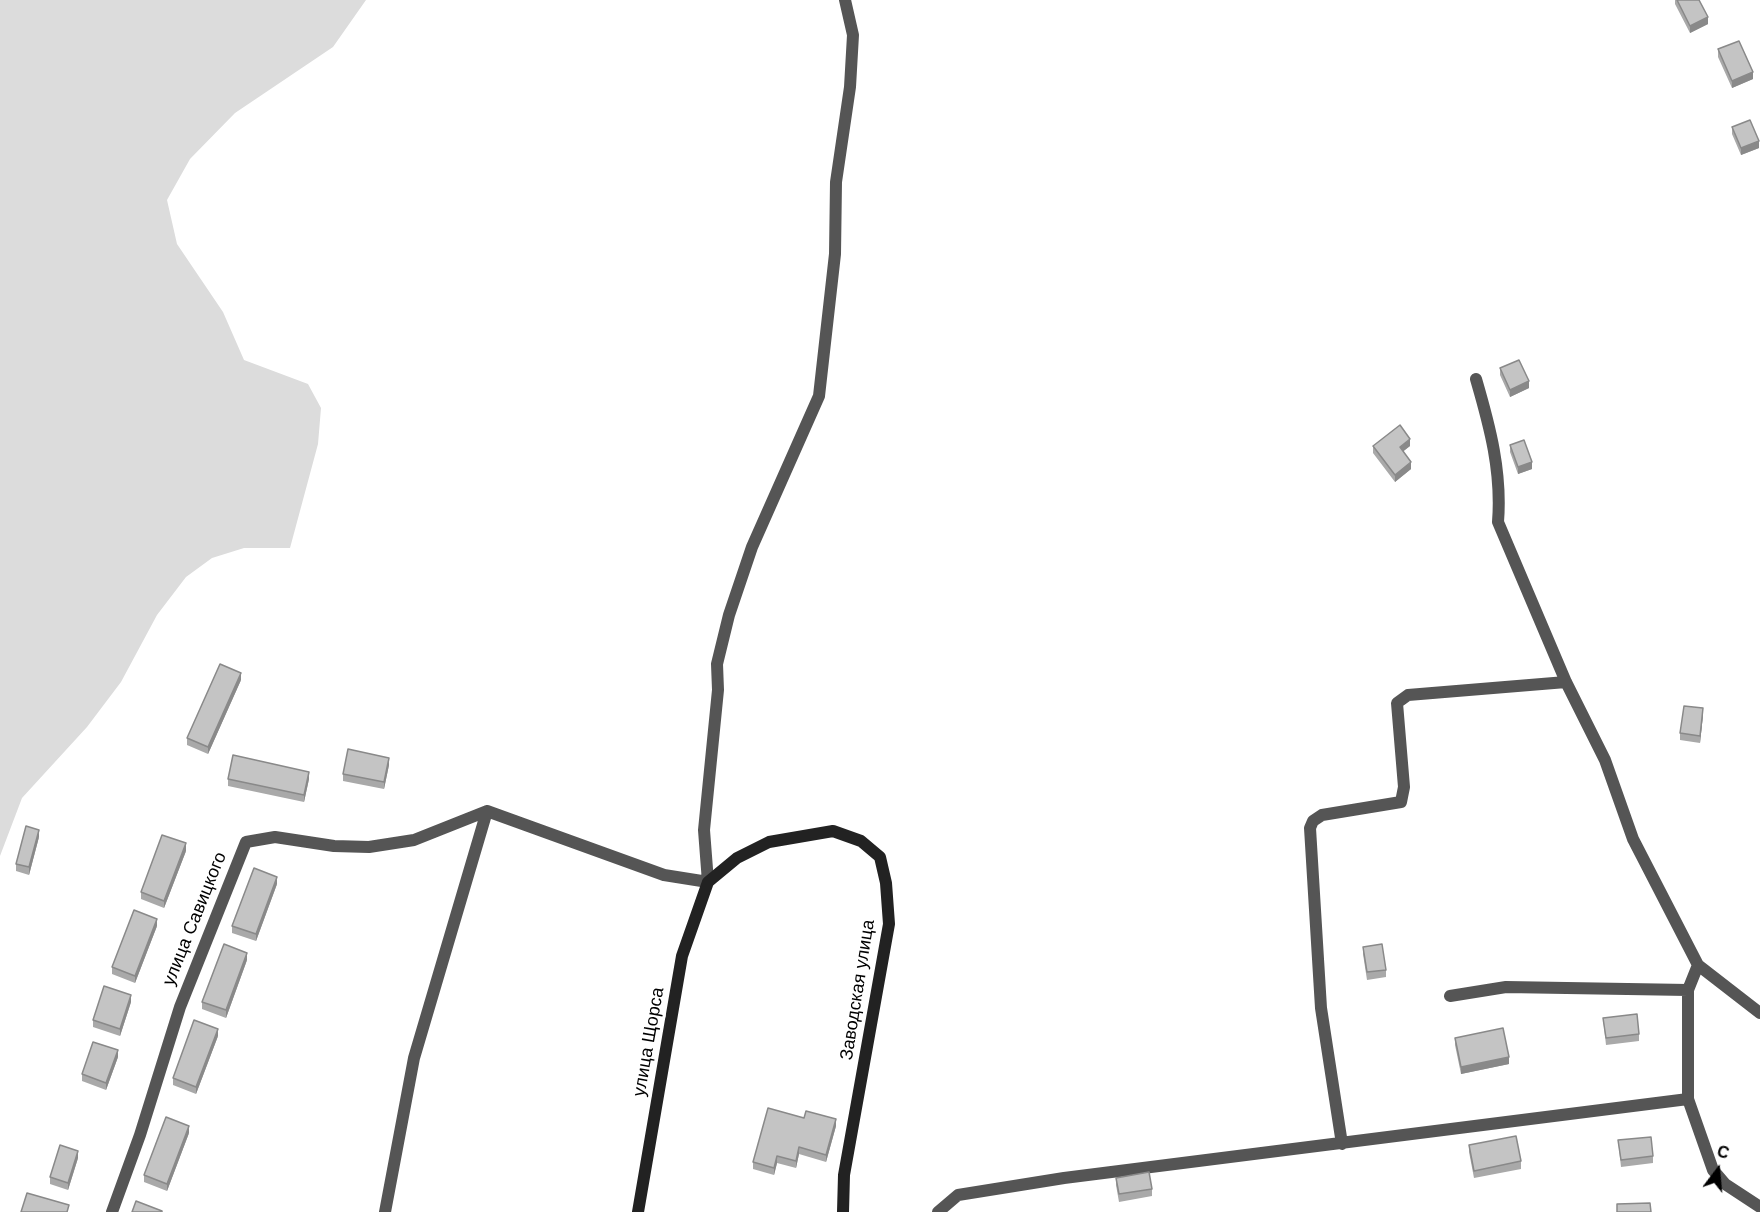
<!DOCTYPE html>
<html>
<head>
<meta charset="utf-8">
<style>
  body { margin:0 }
  #map { position:relative; width:1760px; height:1212px; overflow:hidden; background:#fff; font-family:Arial,sans-serif }
  canvas { display:block }
  .north { position:absolute; left:1688px; top:1140px; width:60px; height:60px; -webkit-text-stroke:4px #fff; paint-order:stroke; rotate:16deg; font-size:16px; font-weight:700; line-height:24px; text-align:center; color:#000 }
  .north::after { content:''; display:block; margin:auto; width:21px; height:27px; background:#000; clip-path:polygon(50% 0,100% 100%,50% 72%,0 100%) }
</style>
</head>
<body>
<div id="map">
<canvas width="1760" height="1212"></canvas>
<div class="north">С</div>
</div>
<script>
const g = document.querySelector('canvas').getContext('2d');
g.lineJoin = 'round';
function fill(path, color) { g.fillStyle = color; g.fill(path, 'evenodd'); }
function trace(path, color, width, dash) { g.strokeStyle = color; g.lineWidth = width; g.lineCap = dash ? 'butt' : 'round'; g.setLineDash(dash || []); g.stroke(path); }
function drawText(font, color, halo, rows, align = 'center') {
  g.font = font + ' Arial,sans-serif'; g.lineWidth = 6; g.setLineDash([]); g.textBaseline = 'middle'; g.strokeStyle = halo; g.fillStyle = color; for (const [text, x, y, turn = 0] of rows) {
    g.save(); g.translate(x, y); g.rotate((+turn || 0) * Math.PI / 180); g.textAlign = isNaN(turn) ? turn : align; if (halo) g.strokeText(text, 0, 0); g.fillText(text, 0, 0); g.restore();
  }
}
fill(new Path2D(`
  M0 0H366L333 47 235 113 190 159 167 200 177 244 223 312 244 360 308 384 321 408 318 444 290 548H244L212 558 186 577 157 615 121 682 87 727 22 798 0 856Z`), '#dcdcdc');
trace(new Path2D(`
  M1476 379C1490 427 1502 472 1498 522L1566 682 1605 760 1633 839 1698 965 1760 1013
  M487 811 664 875 708 882 704 830 718 690 717 664 729 615 752 547 819 396 835 254 836 182 850 87 853 35 845 0
  M1698 965 1688 990V1099L1713 1170 1725 1184 1760 1207
  M1450 996 1506 987 1688 990
  M1342 1144 1321 1008 1310 828 1313 821 1322 815 1401 802 1404 787 1397 703 1408 695 1566 682
  M112 1212 140 1135 180 1007 246 842 275 837 334 846 369 847 414 840 487 811
  M385 1212 414 1058 487 811
  M938 1212 958 1195 1064 1178 1688 1099`), '#555', 12);
trace(new Path2D(`
  M638 1212 682 956 708 882 737 858 769 842 833 831 861 841 880 857 886 883 889 924 844 1175 843 1212`), '#222', 12);
fill(new Path2D(`
  M1675 0H1699L1708 24 1690 33 1675 4Z
  M1718 49 1753 79 1732 88 1718 57Z
  M1732 127 1759 148 1741 155 1732 134Z
  M1500 368 1529 388 1510 397 1500 375Z
  M1510 445 1532 469 1518 474 1510 452Z
  M1373 446H1410L1403 451 1411 469 1395 482 1373 453Z
  M241 680 208 754 187 745V738Z
  M1703 715 1700 743 1680 740V733Z
  M389 765 384 789 343 781V774Z
  M228 779H309L304 802 228 786Z
  M39 837 29 875 16 871V864Z
  M186 851 164 908 141 899V892Z
  M277 884 256 941 232 933V926Z
  M157 926 135 983 112 974V967Z
  M1363 947 1386 970V977L1367 980 1363 954Z
  M247 960 226 1018 202 1009V1002Z
  M131 1002 120 1036 93 1027V1020Z
  M1603 1018 1639 1034V1041L1606 1045Z
  M218 1036 196 1094 173 1085V1078Z
  M1455 1038 1509 1064 1461 1074 1455 1045Z
  M118 1057 106 1090 82 1081V1074Z
  M836 1126 826 1162 799 1154 796 1168 777 1163 774 1175 753 1169V1162Z
  M189 1133 167 1191 144 1182V1175Z
  M1618 1140 1653 1156V1163L1621 1167Z
  M1469 1145 1521 1161V1169L1474 1178 1469 1152Z
  M78 1158 68 1190 50 1184V1177Z
  M1116 1178 1152 1189V1196L1119 1202 1116 1185Z`), '#a9a9a9');
fill(new Path2D(`
  M1708 17V24L1690 33V26Z
  M1753 72V79L1732 88V81Z
  M1759 141V148L1741 155V148Z
  M1529 381V388L1510 397V390Z
  M1410 439V446L1400 454V447Z
  M1411 462V469L1395 482V475Z
  M1532 462V469L1518 474V467Z
  M241 673V680L208 754V747Z
  M1703 708V715L1700 743V736Z
  M389 758V765L384 789V782Z
  M309 772V779L304 802V795Z
  M39 830V837L29 875V867Z
  M186 843V851L164 908V901Z
  M277 877V884L256 941V934Z
  M157 919V926L135 983V976Z
  M247 953V960L226 1018V1010Z
  M131 995V1002L120 1036V1029Z
  M218 1029V1036L196 1094V1087Z
  M118 1050V1057L106 1090V1083Z
  M1509 1057V1064L1461 1074V1067Z
  M836 1119V1126L826 1162V1155Z
  M189 1126V1133L167 1191V1184Z
  M799 1147V1154L796 1168V1161Z
  M78 1151V1158L68 1190V1183Z
  M777 1156V1163L774 1175V1168Z`), '#898989');
const building = new Path2D(`
  M1677 0H1699L1708 17 1690 26Z
  M1739 41 1753 72 1732 81 1718 49Z
  M1750 120 1759 141 1741 148 1732 127Z
  M1519 360 1529 381 1510 390 1500 368Z
  M1400 425 1410 439 1400 447 1411 462 1395 475 1373 446Z
  M1524 440 1532 462 1518 467 1510 445Z
  M220 664 241 673 208 747 187 738Z
  M1684 706 1703 708 1700 736 1680 733Z
  M348 749 389 758 384 782 343 774Z
  M233 755 309 772 304 795 228 779Z
  M26 826 39 830 29 867 16 864Z
  M162 835 186 843 164 901 141 892Z
  M254 868 277 877 256 934 232 926Z
  M134 910 157 919 135 976 112 967Z
  M224 944 247 953 226 1010 202 1002Z
  M1382 944 1386 970 1367 972 1363 947Z
  M104 986 131 995 120 1029 93 1020Z
  M1637 1014 1639 1034 1606 1038 1603 1018Z
  M194 1020 218 1029 196 1087 173 1078Z
  M1503 1028 1509 1057 1461 1067 1455 1038Z
  M93 1042 118 1050 106 1083 82 1074Z
  M768 1108 804 1118 806 1111 836 1119 826 1155 799 1147 796 1161 777 1156 774 1168 753 1162Z
  M166 1117 189 1126 167 1184 144 1175Z
  M1516 1136 1521 1161 1474 1171 1469 1145Z
  M1651 1137 1653 1156 1621 1160 1618 1140Z
  M60 1145 78 1151 68 1183 50 1177Z
  M1149 1172 1152 1189 1119 1194 1116 1178Z
  M27 1193 69 1205 67 1212H21Z
  M136 1201 162 1211V1212H132Z
  M1650 1203 1651 1212H1617V1204Z`);
fill(building, '#c4c4c4');
trace(building, '#898989', 1.5);
drawText('18px', '#000', '#fff', [
  ["улица Савицкого",195,919,-68],
  ["Заводская улица",858,990,-81],
  ["улица Щорса",649,1042,-80]
]);
</script>
</body>
</html>
